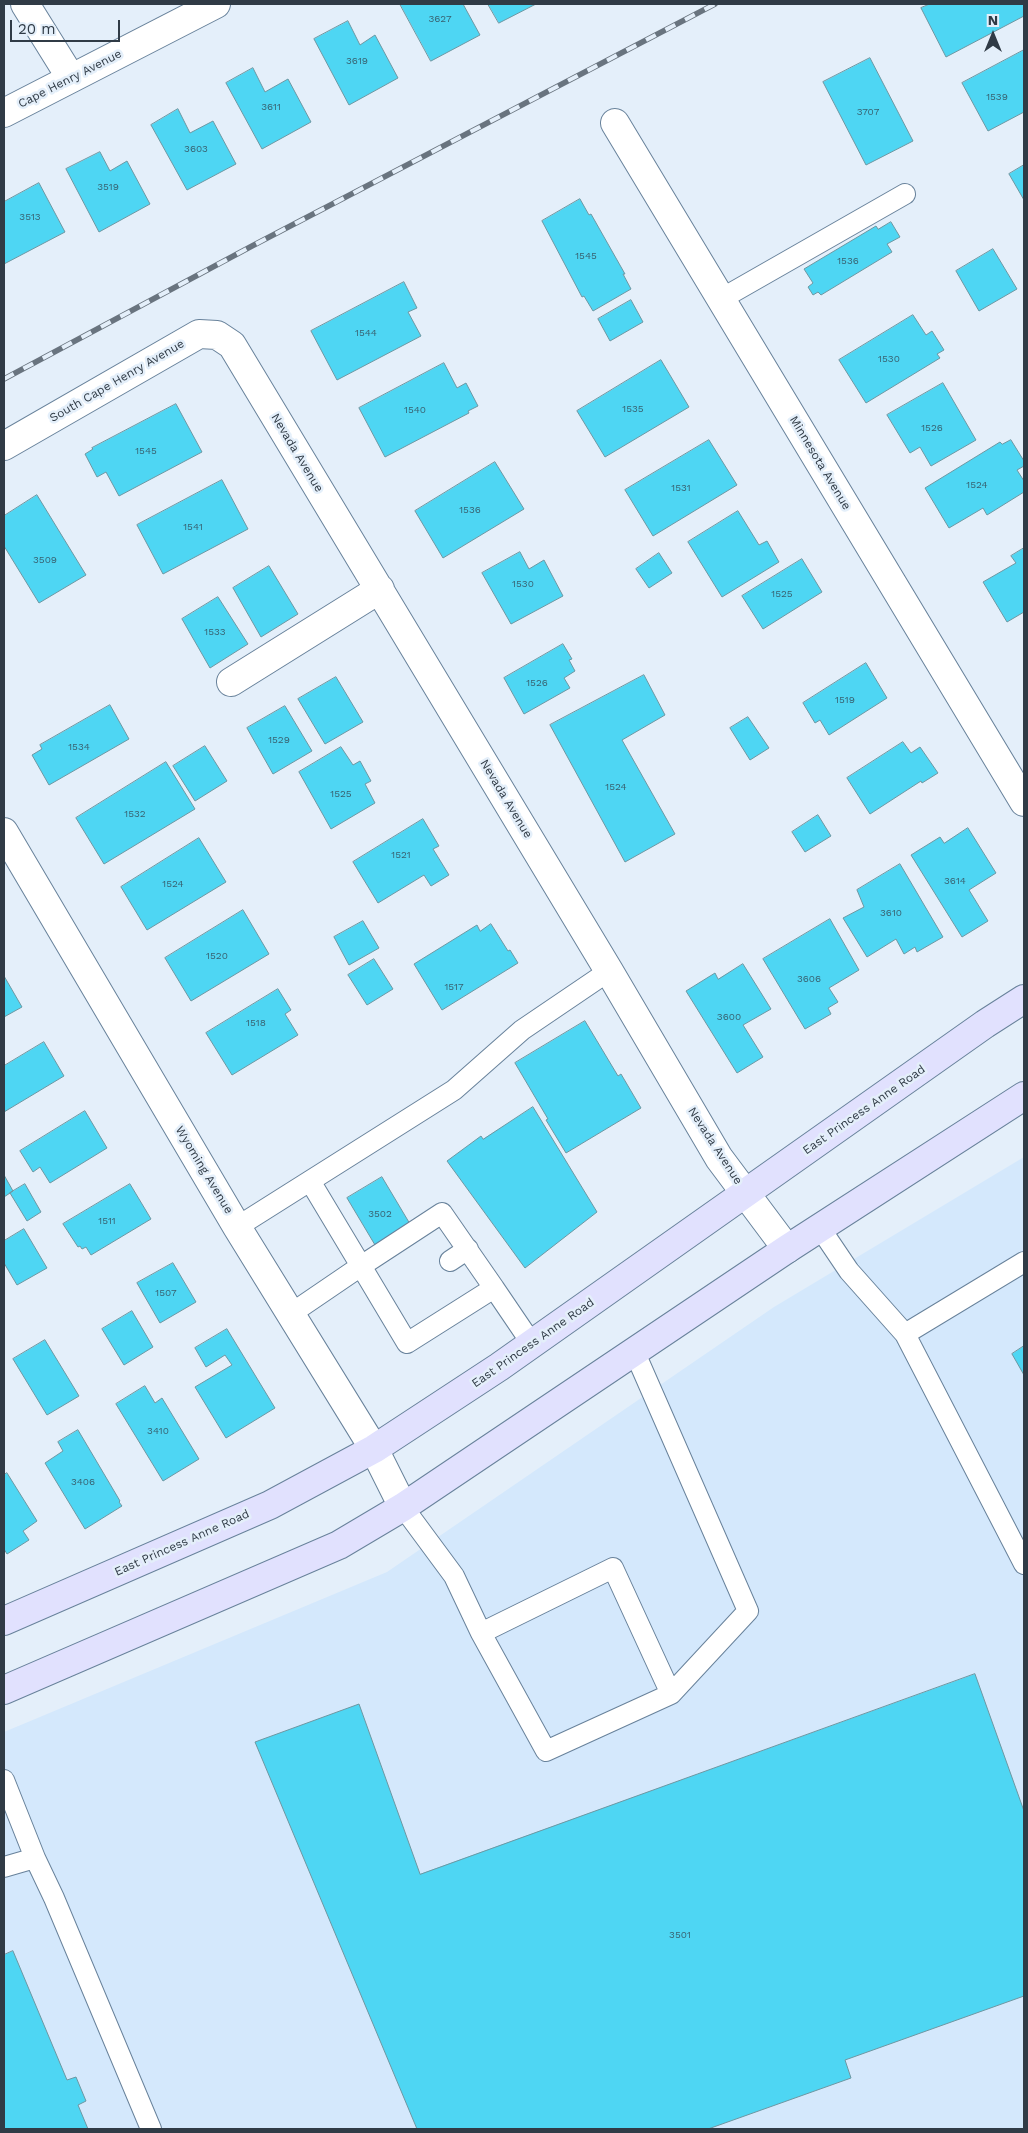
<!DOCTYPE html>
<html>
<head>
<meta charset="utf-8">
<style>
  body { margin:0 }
  #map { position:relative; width:1028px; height:2133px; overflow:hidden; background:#e4effa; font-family:"Work Sans",sans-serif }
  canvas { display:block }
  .frame { position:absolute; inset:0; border:5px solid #303b46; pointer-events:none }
  .north { position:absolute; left:968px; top:10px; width:50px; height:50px; -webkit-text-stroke:4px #e4effa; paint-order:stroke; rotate:0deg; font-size:14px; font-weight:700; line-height:20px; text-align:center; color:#303b46 }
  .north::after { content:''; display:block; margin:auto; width:18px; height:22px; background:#303b46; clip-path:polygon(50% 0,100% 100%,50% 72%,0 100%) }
  .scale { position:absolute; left:10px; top:20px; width:110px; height:22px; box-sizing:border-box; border:2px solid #303b46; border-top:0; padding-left:6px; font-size:15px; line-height:18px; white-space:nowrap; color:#303b46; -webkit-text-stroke:4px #e4effa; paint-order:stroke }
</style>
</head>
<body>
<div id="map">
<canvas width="1028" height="2133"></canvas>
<div class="frame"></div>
<div class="north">N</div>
<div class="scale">20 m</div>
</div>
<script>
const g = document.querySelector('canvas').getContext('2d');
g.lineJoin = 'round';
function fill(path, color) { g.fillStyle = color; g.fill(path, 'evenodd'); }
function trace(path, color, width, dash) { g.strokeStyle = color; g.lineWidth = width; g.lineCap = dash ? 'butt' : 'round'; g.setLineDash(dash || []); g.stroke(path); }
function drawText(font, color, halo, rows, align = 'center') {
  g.font = font + ' "Work Sans",sans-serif'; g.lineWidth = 5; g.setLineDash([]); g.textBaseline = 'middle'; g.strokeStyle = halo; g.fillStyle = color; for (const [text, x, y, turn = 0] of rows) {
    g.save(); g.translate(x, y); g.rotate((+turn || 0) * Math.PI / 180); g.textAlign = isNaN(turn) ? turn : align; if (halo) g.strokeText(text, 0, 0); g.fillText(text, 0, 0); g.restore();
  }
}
fill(new Path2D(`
  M1024 1157V2129H4V1732L387 1572 774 1307Z`), '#d4e8fc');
const building = new Path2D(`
  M400 4H463L480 35 431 61Z
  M488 4H536L499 23Z
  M930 4H1024V16L946 57 921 8Z
  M348 21 360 45 375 35 398 78 349 105 314 39Z
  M1024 50V112L988 131 962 83Z
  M870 58 913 141 866 165 823 82Z
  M253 68 265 92 288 79 311 122 262 149 226 83Z
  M178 109 190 133 213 121 236 164 187 190 151 125Z
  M100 152 110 171 127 161 150 204 99 232 66 169Z
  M1024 165V200L1009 174Z
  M39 183 65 232 4 264V202Z
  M580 199 589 215 591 214 625 274H623L631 289 593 311 584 296 582 297 542 221Z
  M891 222 900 237 887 244 892 252 821 295 818 292 813 295 808 287 813 283 804 269 876 226 878 229Z
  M993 249 1017 289 979 311 956 271Z
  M404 282 417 308 408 312 421 336 337 380 311 331Z
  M631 300 643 322 610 341 598 319Z
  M913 315 926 335 932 331 944 350 937 354 940 358 866 403 839 360Z
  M661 360 689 407 605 457 577 411Z
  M444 363 457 388 466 383 478 406 468 411 469 413 385 457 359 408Z
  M943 383 976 440 931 466 920 447 910 453 887 415Z
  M176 404 202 452 119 496 106 472 97 477 85 454 93 449 92 448Z
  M709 440 737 485 653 536 625 490Z
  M1011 440 1024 461V466L1017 470 1024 481V492L987 515 983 508 949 528 925 488 1000 442 1002 444Z
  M495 462 524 509 443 558 415 511Z
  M222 480 248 529 163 574 137 525Z
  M37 495 86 575 39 603 4 546V516Z
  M738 511 759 545 767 541 779 562 722 597 688 542Z
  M1024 548V612L1007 622 983 582 1016 563 1011 556Z
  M520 552 529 569 544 560 563 596 511 624 482 573Z
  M659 553 672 573 649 588 636 569Z
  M802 559 822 592 763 629 742 596Z
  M269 566 298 614 261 637 233 588Z
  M218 597 248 644 210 668 182 619Z
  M563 644 572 659 569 660 575 671 564 678 570 688 524 714 504 678Z
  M866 663 887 698 829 735 820 720 815 723 803 703Z
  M644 675 665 715 622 740 675 834 625 862 550 725Z
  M336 677 363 722 325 744 298 699Z
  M110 705 129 739 49 785 32 755 42 749 40 745Z
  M285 706 312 751 273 774 247 728Z
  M748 717 769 748 750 760 730 728Z
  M903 742 911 753 920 747 938 773 922 783 921 781 870 814 847 778Z
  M205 746 227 781 195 801 173 766Z
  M341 747 353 765 360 761 371 781 365 784 375 803 331 829 299 772Z
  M166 762 195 809 104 864 76 818Z
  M818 815 831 836 805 852 792 832Z
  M423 819 439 846 433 849 449 875 431 886 424 875 378 903 353 862Z
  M968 828 996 873 969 890 988 921 962 937 911 855 940 837 944 843Z
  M199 838 226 882 147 930 121 887Z
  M900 864 943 937 917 952 915 947 904 954 896 939 867 957 843 918 864 907 857 890Z
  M243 910 269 954 191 1001 165 958Z
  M830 919 859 970 829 988 838 1002 828 1008 831 1014 805 1029 763 959Z
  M363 921 379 948 349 965 334 937Z
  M491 924 508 951 510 950 518 963 442 1010 414 964 477 925 480 931Z
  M374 959 393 989 367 1005 348 975Z
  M743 964 771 1009 743 1025 763 1057 737 1073 686 991 715 973 718 979Z
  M4 976 22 1007 4 1017Z
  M278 989 291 1010 285 1014 298 1035 232 1075 206 1033Z
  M585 1021 618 1076 621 1074 641 1108 566 1153 546 1120 548 1119 515 1063Z
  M44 1042 64 1076 4 1112V1066Z
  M533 1107 597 1212 525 1268 447 1161 481 1136 483 1139Z
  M85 1111 107 1148 50 1183 40 1167 33 1172 20 1151Z
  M4 1175 13 1191 4 1197Z
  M382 1177 413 1229 378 1250 347 1198Z
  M25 1184 41 1212 27 1221 10 1193Z
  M130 1184 151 1219 91 1255 86 1247 82 1249 80 1246 78 1247 63 1224Z
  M24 1229 47 1268 17 1285 4 1263V1241Z
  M173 1263 196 1302 160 1323 137 1283Z
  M132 1311 153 1347 124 1365 102 1329Z
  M227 1329 275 1408 226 1438 195 1387 232 1365 225 1355 206 1367 195 1348Z
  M45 1340 79 1396 47 1415 13 1359Z
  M1024 1346V1375L1012 1354Z
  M145 1386 155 1403 162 1398 199 1459 163 1481 116 1404Z
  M78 1430 120 1501 119 1502 122 1506 85 1529 45 1463 63 1451 58 1442Z
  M7 1473 37 1521 23 1531 29 1540 7 1554 4 1549V1475Z
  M975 1674 1024 1811V1996L845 2060 851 2078 708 2129H417L255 1742 359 1704 420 1874Z
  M13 1951 67 2080 76 2077 86 2101 78 2105 88 2129H4V1955Z`);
fill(building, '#4ed6f3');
trace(building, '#6d97a2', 1);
const service = new Path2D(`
  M721 299 905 194
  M237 1227 454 1090 522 1030 609 971
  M820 1228 849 1271 905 1334 1024 1262
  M450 1261 468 1249
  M494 1288 442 1213 361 1266 407 1343 494 1288 532 1344
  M292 1313 361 1266 310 1181
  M905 1334 1024 1564
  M403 1507 454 1576 481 1633 546 1751 671 1694 748 1611 635 1353
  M481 1633 613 1568 671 1694
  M4 1780 35 1858
  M4 1867 35 1858 54 1898 151 2129`);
const minor = new Path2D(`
  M25 4 71 78
  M615 123 1024 802
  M4 446 199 334 217 335 232 345 609 971 719 1158 787 1249
  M231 682 380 589
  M4 832 237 1227 374 1449 403 1507`);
const tertiary = new Path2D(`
  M4 113 216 4`);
const secondary = new Path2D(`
  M4 1621 270 1505 374 1449 499 1367 985 1024 1024 999
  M4 1690 339 1545 403 1507 787 1249 1024 1096`);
trace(service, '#68829b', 22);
trace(minor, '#68829b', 30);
trace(tertiary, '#68829b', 30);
trace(secondary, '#68829b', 30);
trace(service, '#fff', 20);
trace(minor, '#fff', 28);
trace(tertiary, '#fff', 28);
trace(secondary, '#e1e1fe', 28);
const rail = new Path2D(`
  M4 379 252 246 715 4`);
trace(rail, '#69747f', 5.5);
trace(rail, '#e4effa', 4, [11]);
drawText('10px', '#386271', null, [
  ["3627",440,19],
  ["3619",357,61],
  ["1539",997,97],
  ["3611",271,107],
  ["3707",868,112],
  ["3603",196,149],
  ["3519",108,187],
  ["3513",30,217],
  ["1545",586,256],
  ["1536",848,261],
  ["1544",366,333],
  ["1530",889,359],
  ["1535",633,409],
  ["1540",415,410],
  ["1526",932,428],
  ["1545",146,451],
  ["1524",977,485],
  ["1531",681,488],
  ["1536",470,510],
  ["1541",193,527],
  ["3509",45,560],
  ["1530",523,584],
  ["1525",782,594],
  ["1533",215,632],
  ["1526",537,683],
  ["1519",845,700],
  ["1529",279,740],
  ["1534",79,747],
  ["1524",616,787],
  ["1525",341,794],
  ["1532",135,814],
  ["1521",401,855],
  ["3614",955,881],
  ["1524",173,884],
  ["3610",891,913],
  ["1520",217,956],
  ["3606",809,979],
  ["1517",454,987],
  ["3600",729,1017],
  ["1518",256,1023],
  ["3502",380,1214],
  ["1511",107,1221],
  ["1507",166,1293],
  ["3410",158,1431],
  ["3406",83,1482],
  ["3501",680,1935]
]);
drawText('12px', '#303b46', '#e4effa', [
  ["Cape Henry Avenue",70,79,-27],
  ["South Cape Henry Avenue",117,381,-30],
  ["Nevada Avenue",297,453,59],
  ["Minnesota Avenue",820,463,59],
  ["Nevada Avenue",506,799,59],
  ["East Princess Anne Road",864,1110,-35],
  ["Nevada Avenue",715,1146,57],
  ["Wyoming Avenue",204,1170,59],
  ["East Princess Anne Road",533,1343,-35],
  ["East Princess Anne Road",182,1543,-24]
]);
</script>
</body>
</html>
